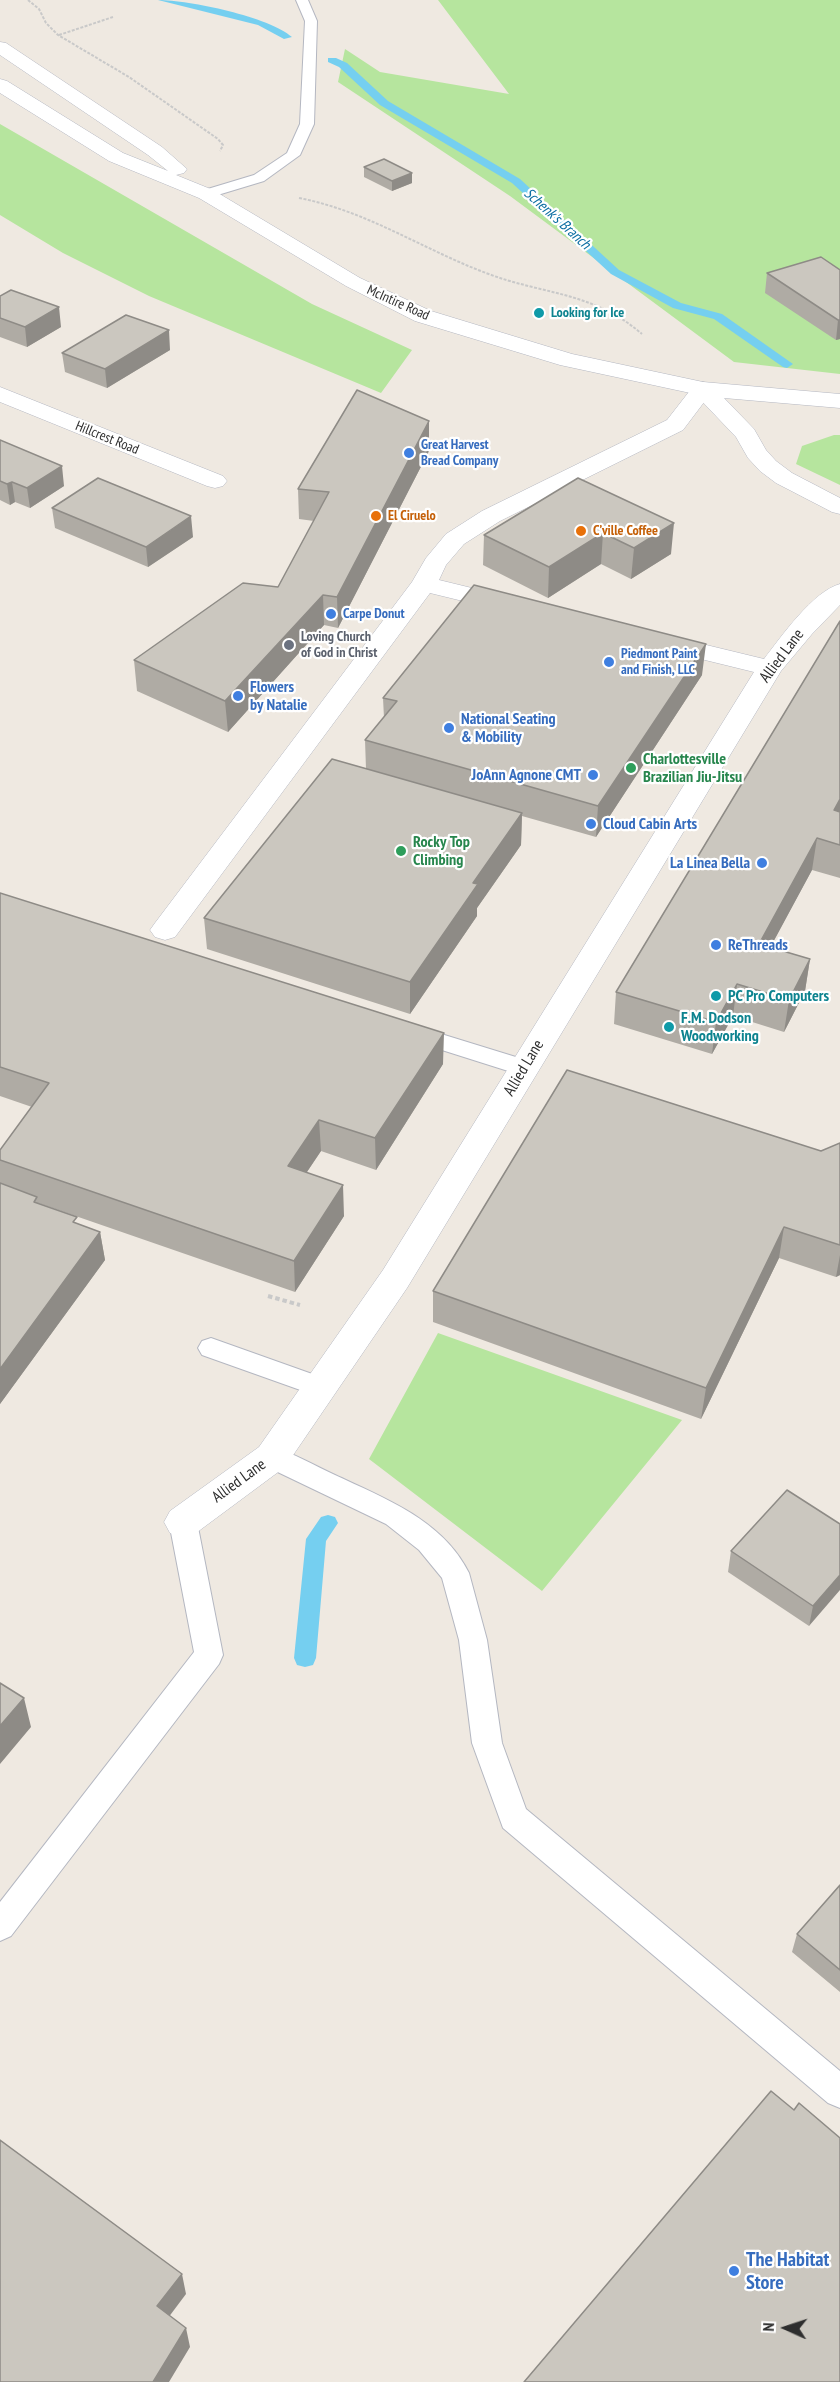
<!DOCTYPE html>
<html>
<head>
<meta charset="utf-8">
<style>
  body { margin:0 }
  #map { position:relative; width:840px; height:2382px; overflow:hidden; background:#efe9e1; font-family:"PT Sans Narrow",sans-serif }
  canvas { display:block }
  .north { position:absolute; left:756px; top:2298px; width:60px; height:60px; -webkit-text-stroke:4px #fff; paint-order:stroke; rotate:273deg; font-size:16px; font-weight:700; line-height:24px; text-align:center; color:#2e2e2e }
  .north::after { content:''; display:block; margin:auto; width:21px; height:27px; background:#2e2e2e; clip-path:polygon(50% 0,100% 100%,50% 72%,0 100%) }
</style>
</head>
<body>
<div id="map">
<canvas width="840" height="2382"></canvas>
<div class="north">N</div>
</div>
<script>
const g = document.querySelector('canvas').getContext('2d');
g.lineJoin = 'round';
function fill(path, color) { g.fillStyle = color; g.fill(path, 'evenodd'); }
function trace(path, color, width, dash) { g.strokeStyle = color; g.lineWidth = width; g.lineCap = dash ? 'butt' : 'round'; g.setLineDash(dash || []); g.stroke(path); }
function drawText(font, color, halo, rows, align = 'center') {
  g.font = font + ' "PT Sans Narrow",sans-serif'; g.lineWidth = 4.5; g.setLineDash([]); g.textBaseline = 'middle'; g.strokeStyle = halo; g.fillStyle = color; for (const [text, x, y, turn = 0] of rows) {
    g.save(); g.translate(x, y); g.rotate((+turn || 0) * Math.PI / 180); g.textAlign = isNaN(turn) ? turn : align; if (halo) g.strokeText(text, 0, 0); g.fillText(text, 0, 0); g.restore();
  }
}
fill(new Path2D(`
  M438 0H840V374L734 362 510 196 338 82 345 49 380 72 509 94Z
  M0 124 312 304 412 350 381 393 149 296 63 253 0 215Z
  M834 435H840V485L796 464 802 446Z
  M438 1333 682 1420 542 1591 369 1459Z`), '#b6e59e');
fill(new Path2D(`
  M158 0C189 0 270 17 292 37L284 39 258 25Z
  M328 58H336L347 63 388 101 520 179 619 270 681 303 722 314 793 364 787 368 783 367 714 319 673 308 611 274 512 183 380 105 339 67 328 62Z
  M328 1515 335 1517 338 1523 326 1541 316 1658 313 1665 305 1667 297 1665 294 1658 306 1539 321 1517Z`), '#75cff0');
const lane = new Path2D(`
  M296 0H308L317 21 314 124 300 155 264 181 211 197H201L199 194 201 191 254 175 287 153 300 124 305 21Z
  M412 1025 532 1062 535 1068 532 1074 524 1076 404 1038 401 1033 404 1028Z
  M211 1338 329 1380 333 1387 329 1394 320 1397 202 1355 198 1348 202 1341Z
  M272 1446C294 1454 314 1465 335 1475 384 1498 443 1520 469 1573L487 1640 502 1743 526 1809 840 2071V2108L828 2103 503 1828 472 1743 459 1640 442 1578 419 1550 386 1524 263 1465 259 1457 263 1449Z
  M183 1511 193 1514 197 1522 223 1655 219 1664 11 1936 0 1941V1902L194 1652 169 1522 173 1514Z`);
const street = new Path2D(`
  M703 382 711 384 714 389 683 430 500 521 464 544 446 565 439 580 521 600 525 605 521 610 512 613 430 593 175 937 165 940 155 937 150 930 155 923 412 582 426 558 446 534 482 511 667 420 695 384Z
  M0 387 223 476 227 481 223 486 215 488 207 486 0 402Z
  M840 584V605L812 634 781 671 407 1288 285 1467 196 1533 183 1537 170 1533 164 1522 170 1511 259 1447 383 1270 754 672 652 647 648 642 652 637 661 634 764 659C781 637 813 591 840 584Z`);
const secondary = new Path2D(`
  M0 42 6 43 162 147 187 169 184 173 176 175 213 190 360 278 431 311 572 354 703 382 840 394V408L724 398 754 429 766 450 776 461 792 473 840 498V514L832 512 776 483 760 471 748 458 736 437 695 394 560 365 415 321 346 286 199 198 109 161 0 93V79L7 81 123 153 168 171 148 155 0 55Z`);
trace(lane, '#b4b7c1', 2);
trace(street, '#b4b7c1', 1);
trace(secondary, '#b4b7c1', 1);
trace(new Path2D(`
  M28 0 39 9 46 23 58 35 129 77 218 139 223 145 220 151
  M59 35 113 17
  M299 198C367 211 422 249 486 273 543 295 592 291 642 334`), '#c9c9c9', 2, [3, 1.5]);
trace(new Path2D(`
  M268 1296 300 1305`), '#c9c9c9', 4, [4.5, 3]);
fill(lane, '#fff');
fill(street, '#fff');
fill(secondary, '#fff');
fill(new Path2D(`
  M364 167 412 183 392 191 364 177Z
  M840 270V339L836 340 765 293 767 273Z
  M0 296 61 327 27 347 0 337Z
  M170 350 107 388 65 372 62 353Z
  M429 421V451L338 628 324 625 228 732 137 691 134 660 278 587 314 521 299 519 298 489Z
  M0 440 64 486 30 508 15 502 10 505 0 500Z
  M578 478 671 554 631 579 601 564 548 598 483 565 484 535Z
  M52 508 193 537 148 567 55 528Z
  M840 621V878L812 870 770 947 810 959 805 991 784 1032 733 1016 712 1054 614 1024 616 992Z
  M702 675 596 837 522 816 521 845 477 908V916L410 1014 207 949 204 918 366 769 365 740 384 718 383 698Z
  M0 893 443 1064 376 1170 321 1151 307 1172 344 1216 295 1292 38 1203 78 1224 100 1232 105 1260 0 1404V1150L32 1107 0 1096Z
  M840 1143V1275L836 1277 779 1258 701 1419 433 1322V1291L821 1151Z
  M840 1524 809 1626 728 1572 731 1551Z
  M840 1885V1992L792 1952 797 1934Z`), '#afaba4');
fill(new Path2D(`
  M412 173V183L392 191V181Z
  M59 307 61 327 27 347 25 327Z
  M838 320H840V339L836 340Z
  M169 330 170 350 107 388 105 369Z
  M429 421V451L338 628 337 597Z
  M62 466 64 486 30 508 27 488Z
  M12 482 15 502 10 505 7 484Z
  M191 516 193 537 148 567 146 547Z
  M674 523 671 554 631 579 634 548Z
  M603 533 601 564 548 598 549 567Z
  M323 595 324 625 228 732 225 701Z
  M706 644 702 675 596 837 598 806Z
  M840 799V821L834 810Z
  M522 813 521 845 477 908V916L410 1014V982L473 883Z
  M817 838 812 870 755 976 759 944Z
  M810 959 805 991 784 1032 789 1000Z
  M737 984 733 1016 712 1054 716 1022Z
  M444 1033 443 1064 376 1170 375 1138Z
  M319 1120 321 1151 290 1197 288 1166Z
  M343 1185 344 1216 295 1292 294 1261Z
  M784 1227 779 1258 701 1419 706 1388Z
  M100 1232 105 1260 0 1404V1369Z
  M840 1255V1275L836 1277Z
  M840 1575V1590L809 1626 813 1606Z
  M24 1698 31 1727 0 1764V1726Z
  M182 2274 186 2294 162 2326 157 2306Z
  M186 2328 190 2347 169 2382H153Z`), '#8e8b86');
const building = new Path2D(`
  M384 159 412 173 392 181 364 167Z
  M821 257 840 270V320H838L767 273Z
  M11 290 59 307 25 327 0 318V296Z
  M126 315 169 330 105 369 62 353Z
  M357 390 429 421 337 597 323 595 225 701 134 660 243 583 278 587 329 492 298 489Z
  M0 440 62 466 27 488 12 482 7 484 0 481Z
  M98 478 191 516 146 547 52 508Z
  M578 478 674 523 634 548 603 533 549 567 484 535Z
  M474 585 706 644 598 806 365 740 397 701 383 698Z
  M840 621V799L834 810 840 812V845L817 838 759 944 810 959 789 1000 737 984 716 1022 616 992Z
  M332 759 522 813 473 883 478 884 410 982 204 918Z
  M0 893 444 1033 375 1138 319 1120 288 1166 343 1185 294 1261 0 1160V1150L49 1083 0 1067Z
  M567 1070 821 1151 840 1143V1245L784 1227 706 1388 433 1291Z
  M0 1183 37 1197 34 1202 77 1217 73 1222 100 1232 0 1369Z
  M787 1490 840 1524V1575L813 1606 731 1551Z
  M0 1683 24 1698 0 1726Z
  M840 1885V1970L797 1934Z
  M771 2091 794 2110 799 2103 840 2138V2382H524Z
  M0 2140 182 2274 157 2306 186 2328 153 2382H0Z`);
fill(building, '#cbc7bf');
trace(building, '#8e8b86', 1.5);
for (const [x, y, r, color] of [
  [539,313,6,"#0f9aa8"],
  [409,453,6,"#3f7fe0"],
  [376,516,6,"#e8710a"],
  [581,531,6,"#e8710a"],
  [331,614,6,"#3f7fe0"],
  [289,645,6,"#6b7280"],
  [609,662,6,"#3f7fe0"],
  [238,696,6,"#3f7fe0"],
  [449,728,6,"#3f7fe0"],
  [631,768,6,"#2e9e5b"],
  [593,775,6,"#3f7fe0"],
  [591,824,6,"#3f7fe0"],
  [401,851,6,"#2e9e5b"],
  [762,863,6,"#3f7fe0"],
  [716,945,6,"#3f7fe0"],
  [716,996,6,"#0f9aa8"],
  [669,1027,6,"#0f9aa8"],
  [734,2271,6,"#3f7fe0"]
]) { const dot = new Path2D(); dot.arc(x, y, r, 0, 2 * Math.PI); g.fillStyle = color; g.fill(dot); trace(dot, '#fff', 2); }
drawText('14px', '#2e2e2e', '#fff', [
  ["McIntire Road",398,303,24],
  ["Hillcrest Road",107,438,22]
]);
drawText('bold 14px', '#0d838f', '#fff', [
  ["Looking for Ice",551,313]
], 'left');
drawText('bold 14px', '#366cbe', '#fff', [
  ["Great Harvest",421,445],
  ["Bread Company",421,461],
  ["Carpe Donut",343,614],
  ["Piedmont Paint",621,654],
  ["and Finish, LLC",621,670]
], 'left');
drawText('bold 14px', '#c56008', '#fff', [
  ["El Ciruelo",388,516],
  ["C’ville Coffee",593,531]
], 'left');
drawText('bold 14px', '#5b616d', '#fff', [
  ["Loving Church",301,637],
  ["of God in Christ",301,653]
], 'left');
drawText('italic 15px', '#0d6fa3', '#fff', [
  ["Schenk's Branch",557,219,42]
]);
drawText('16px', '#2e2e2e', '#fff', [
  ["Allied Lane",782,656,-53],
  ["Allied Lane",524,1068,-59],
  ["Allied Lane",239,1481,-36]
]);
drawText('bold 16px', '#366cbe', '#fff', [
  ["Flowers",250,687],
  ["by Natalie",250,705],
  ["National Seating",461,719],
  ["& Mobility",461,737],
  ["JoAnn Agnone CMT",581,775,"right"],
  ["Cloud Cabin Arts",603,824],
  ["La Linea Bella",750,863,"right"],
  ["ReThreads",728,945]
], 'left');
drawText('bold 16px', '#27864d', '#fff', [
  ["Charlottesville",643,759],
  ["Brazilian Jiu-Jitsu",643,777],
  ["Rocky Top",413,842],
  ["Climbing",413,860]
], 'left');
drawText('bold 16px', '#0d838f', '#fff', [
  ["PC Pro Computers",728,996],
  ["F.M. Dodson",681,1018],
  ["Woodworking",681,1036]
], 'left');
drawText('bold 20px', '#366cbe', '#fff', [
  ["The Habitat",746,2260],
  ["Store",746,2283]
], 'left');
</script>
</body>
</html>
